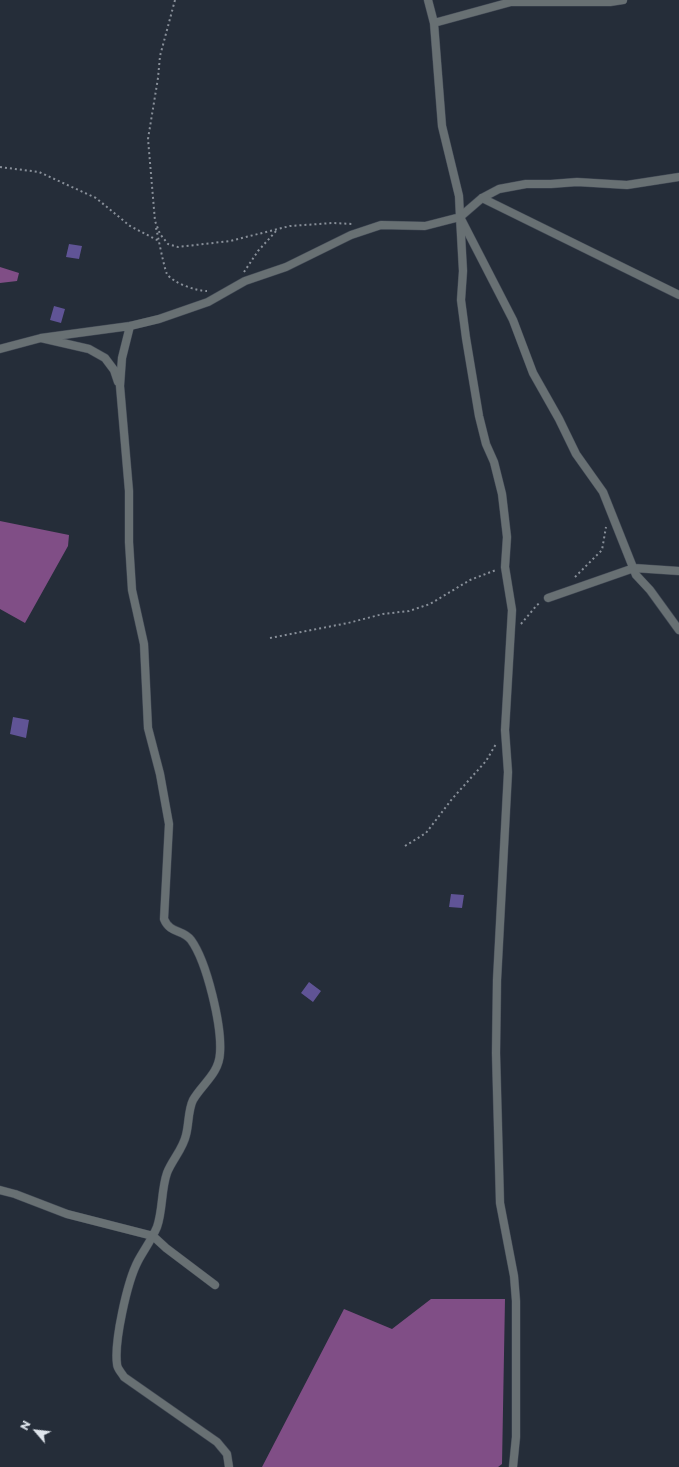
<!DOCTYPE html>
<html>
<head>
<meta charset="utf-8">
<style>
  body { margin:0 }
  #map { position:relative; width:679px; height:1467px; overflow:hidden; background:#252d39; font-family:Montserrat,sans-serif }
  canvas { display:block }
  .north { position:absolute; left:16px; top:1411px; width:40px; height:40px; -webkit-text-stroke:3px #252d39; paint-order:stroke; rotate:298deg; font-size:11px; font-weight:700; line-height:16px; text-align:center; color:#dfe5ec }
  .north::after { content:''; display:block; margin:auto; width:14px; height:18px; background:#dfe5ec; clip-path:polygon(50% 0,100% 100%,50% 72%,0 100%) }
</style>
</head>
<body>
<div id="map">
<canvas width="679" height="1467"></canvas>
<div class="north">N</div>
</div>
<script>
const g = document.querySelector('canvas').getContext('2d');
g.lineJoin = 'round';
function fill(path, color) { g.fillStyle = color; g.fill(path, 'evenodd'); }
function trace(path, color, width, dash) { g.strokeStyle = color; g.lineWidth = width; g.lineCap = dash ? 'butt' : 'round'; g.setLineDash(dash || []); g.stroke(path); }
fill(new Path2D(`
  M0 267 19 273 17 281 0 283Z
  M0 521 69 535 68 546 25 623 0 609Z
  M431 1299H505L502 1464 498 1467H262L344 1309 392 1329Z`), '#804e86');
fill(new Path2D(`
  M69 244 82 246 79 259 66 257Z
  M54 306 65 309 61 323 50 320Z
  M13 717 29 720 26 738 10 734Z
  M451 894 464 895 462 908 449 907Z
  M309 982 321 991 313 1002 301 993Z`), '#605496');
const street = new Path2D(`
  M428 0 434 23 442 126 459 196 460 217 513 320 533 373 559 419 576 454 603 492 636 575 650 590 679 630
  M434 23 511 2H610L623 0
  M482 198 679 295
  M460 217 463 271 461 300 466 338 479 416 486 444 494 462 502 494 507 537 505 567 512 610 505 730 508 772 497 980 496 1053 500 1203 514 1276 516 1301V1437L513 1467
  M130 326 122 358 120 386 129 491V542L132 590 144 644 148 728 160 774 169 824 164 919C170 934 183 929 191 940 207 962 222 1026 220 1053 219 1074 202 1084 193 1100 188 1110 189 1124 186 1135 183 1149 172 1160 167 1173 161 1190 163 1210 157 1227 152 1239 144 1250 138 1261 127 1282 114 1342 117 1364 117 1369 122 1373 124 1377L217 1442 227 1454 229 1467
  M41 338 130 326 159 319 208 302 245 281 286 267 351 235 381 225 425 226 460 217 482 198 499 189 526 184H551L577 182 627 185 679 177
  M0 349 41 338 89 349 105 358 114 370 118 382
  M548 598 634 568 679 571
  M0 1190 15 1194 67 1214 153 1236 166 1248 215 1285`);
trace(street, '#434a56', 9);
trace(new Path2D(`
  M175 0 160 56 158 78 148 139 155 221 160 234 168 244 178 247 230 241 290 226 333 223 353 224
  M0 167 39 172 96 198 130 226 159 241
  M156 228C158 236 164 268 167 274 173 283 196 291 207 291
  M244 272 258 251 277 230
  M575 577 602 550 606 527
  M521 624 537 605 541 602
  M270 638 348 623 383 614 409 611 430 604 470 580 496 570
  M405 846 426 833 452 799 486 761 496 744`), '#888f99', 2, [2, 3]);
trace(street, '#687073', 8);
</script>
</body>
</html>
